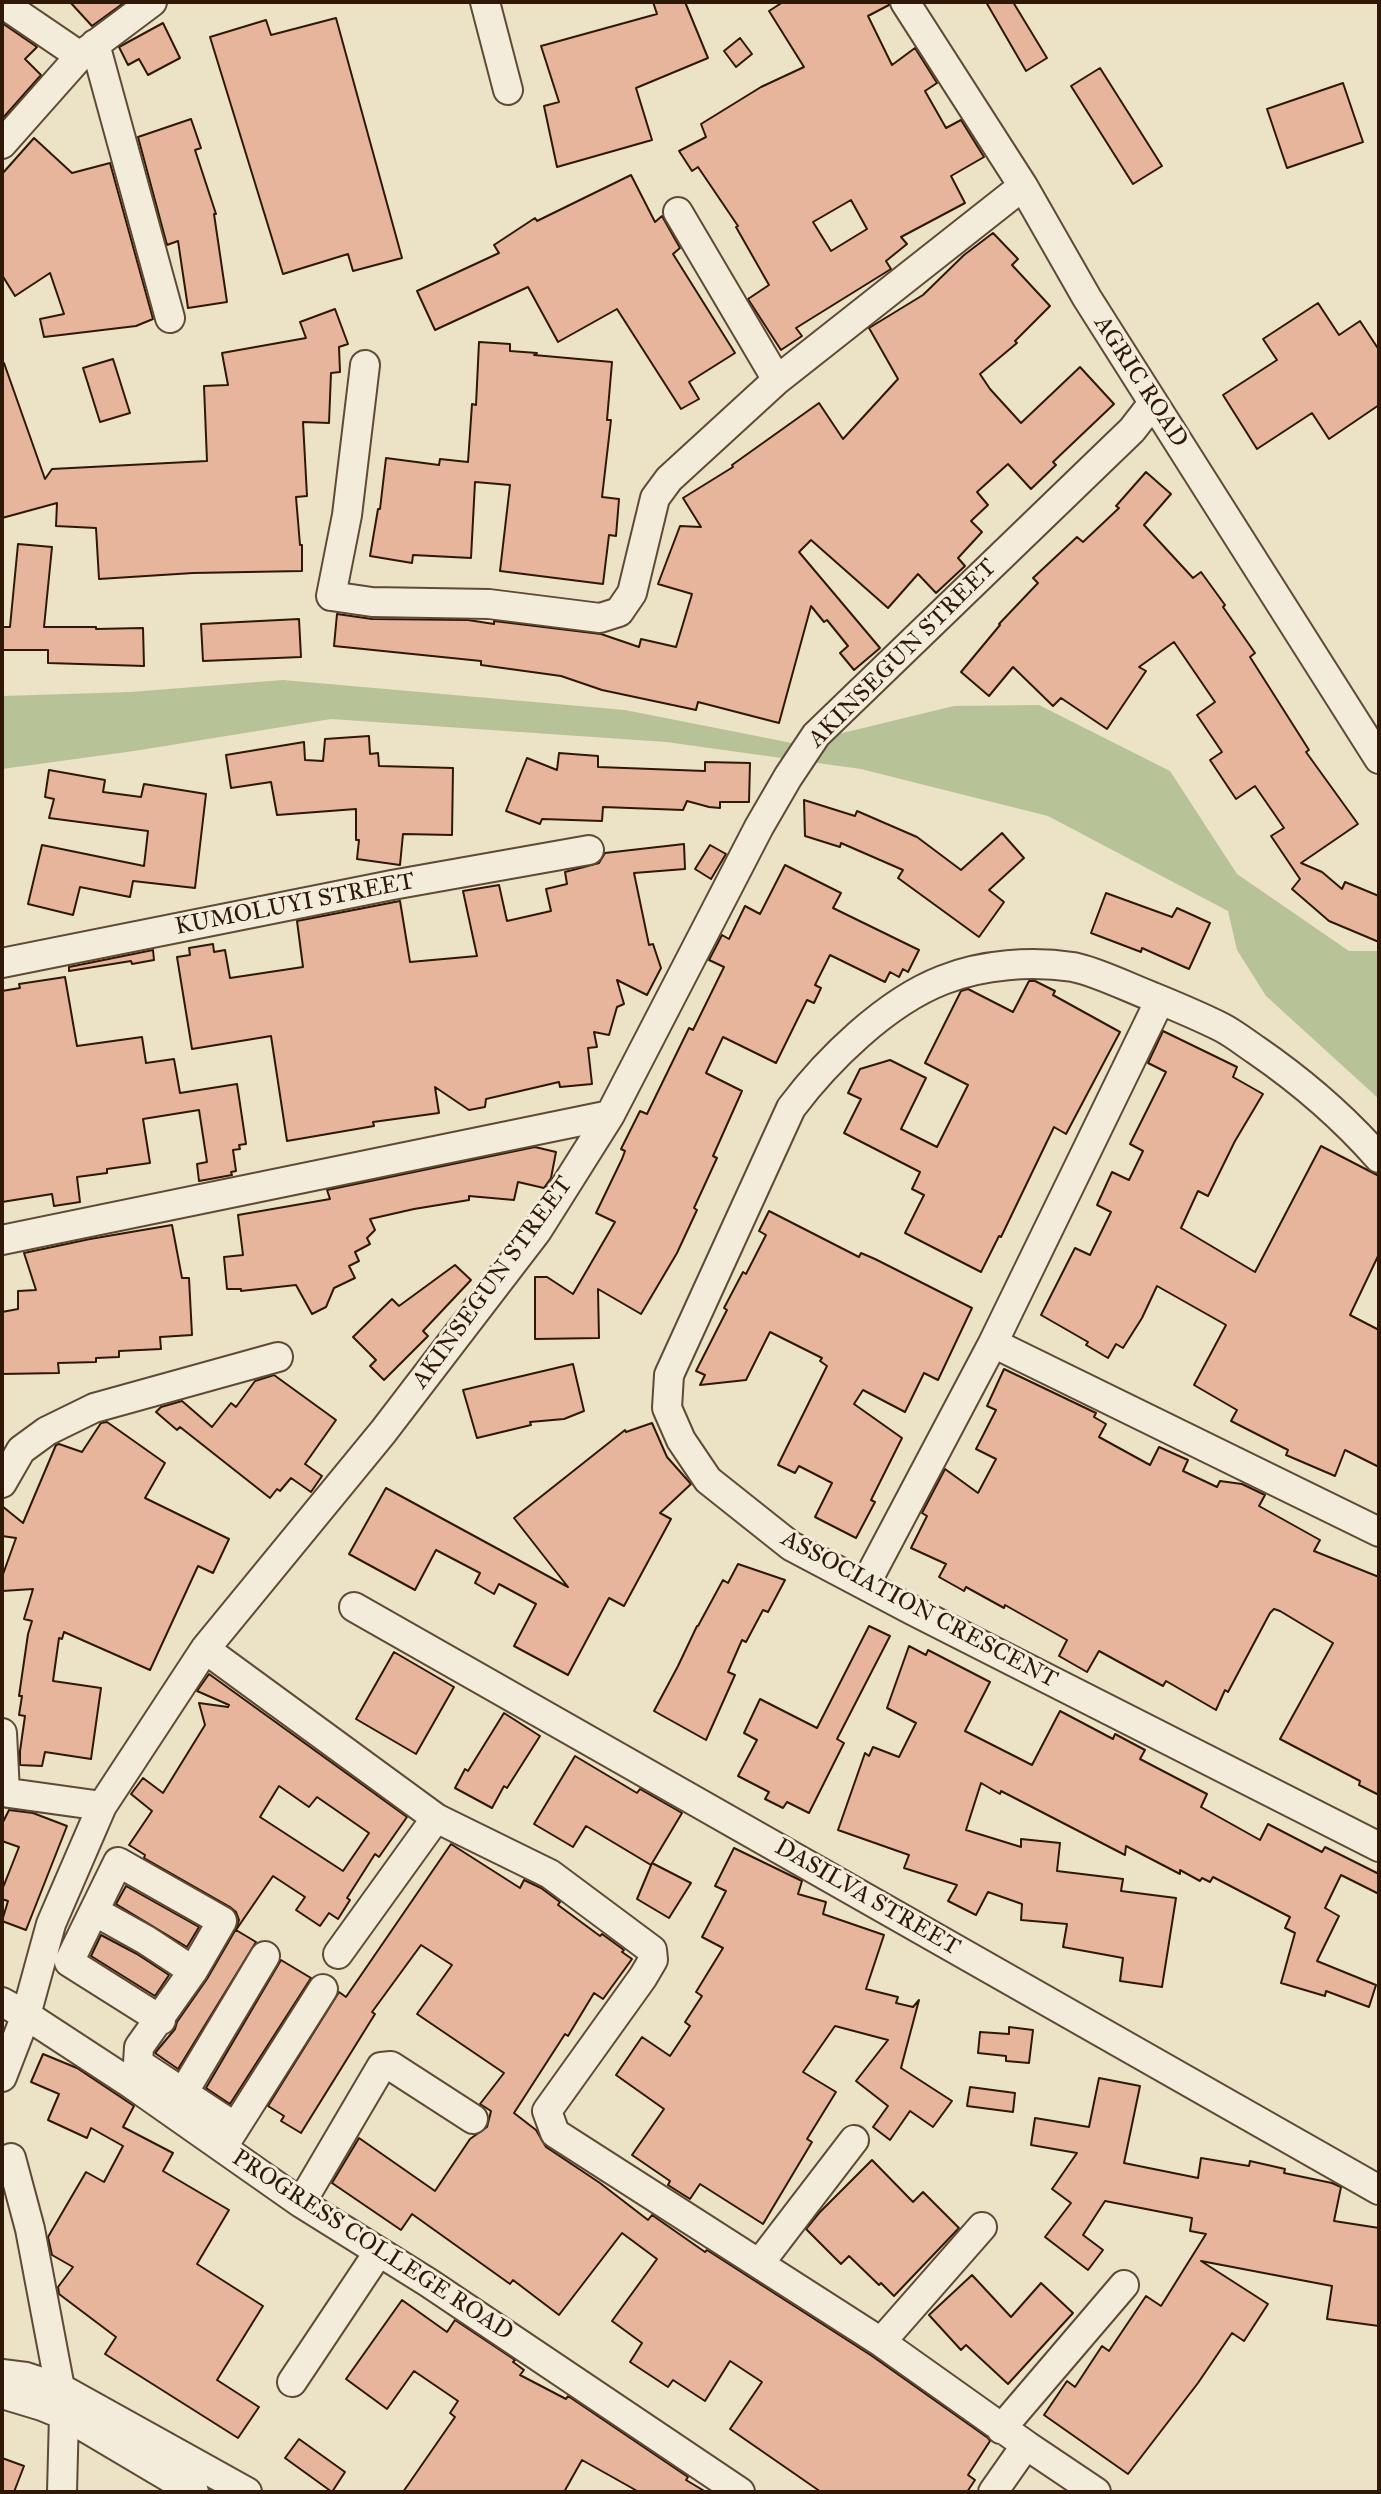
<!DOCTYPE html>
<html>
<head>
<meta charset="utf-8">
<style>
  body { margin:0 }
  #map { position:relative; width:1381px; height:2494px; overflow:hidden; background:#ece2c6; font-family:"IM FELL Great Primer",serif }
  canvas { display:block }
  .frame { position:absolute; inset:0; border:4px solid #2f1805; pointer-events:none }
</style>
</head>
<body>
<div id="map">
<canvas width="1381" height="2494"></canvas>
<div class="frame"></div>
</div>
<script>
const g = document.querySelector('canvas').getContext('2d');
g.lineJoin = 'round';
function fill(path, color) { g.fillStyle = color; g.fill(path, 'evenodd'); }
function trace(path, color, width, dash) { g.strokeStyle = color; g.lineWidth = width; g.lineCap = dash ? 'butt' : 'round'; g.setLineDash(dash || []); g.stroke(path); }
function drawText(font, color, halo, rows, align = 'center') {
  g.font = font + ' "IM FELL Great Primer",serif'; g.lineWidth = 6; g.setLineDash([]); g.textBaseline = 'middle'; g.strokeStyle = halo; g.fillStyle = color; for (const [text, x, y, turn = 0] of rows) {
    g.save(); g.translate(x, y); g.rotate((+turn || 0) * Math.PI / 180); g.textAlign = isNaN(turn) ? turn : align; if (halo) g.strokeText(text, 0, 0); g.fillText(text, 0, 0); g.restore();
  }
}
fill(new Path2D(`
  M283 680 625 710 797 744 954 706 1039 705 1170 771 1237 874 1349 951H1379V1099L1266 996 1237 950 1228 911 1048 816 861 769 666 742 331 719 134 751 2 769V696L130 692Z`), '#b7c396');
const building = new Path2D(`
  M70 2H125L92 26Z
  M653 2H685L708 58 636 88 652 140 557 167 544 106 559 102 541 46 657 14Z
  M783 2H889V5L868 16 892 65 915 48 937 83 925 91 946 128 961 120 984 157 951 176 965 203 901 237 907 244 886 261 891 269 796 328 802 336 781 350 748 299 769 285 736 227 738 226 698 167 692 171 679 151 706 137 701 124 761 87 804 67 769 11ZM851 200 867 229 831 251 813 222Z
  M986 2H1013L1047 58 1026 71Z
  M336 18 402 258 353 271 348 254 283 274 210 37 266 20 271 35Z
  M2 23 37 47 25 59 41 75 2 119Z
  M163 23 180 58 148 75 139 59 128 65 119 47Z
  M740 38 752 54 736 67 724 51Z
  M1100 68 1162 166 1133 184 1071 86Z
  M1343 83 1363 142 1287 168 1267 109Z
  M191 119 201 148 195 150 216 214H214L227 302 188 308 178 241 167 245 138 137Z
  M34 138 72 173 110 163 153 319 136 326 44 337 40 319 64 314 50 273 15 296 2 275V174Z
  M631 175 655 222 662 216 680 248 673 254 735 353 689 382 699 399 681 409 617 309 558 342 528 287 435 330 417 291 499 253 494 245 535 218 537 221Z
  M993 233 1018 259 1012 265 1050 306 1015 341 1017 343 980 374 990 389 1021 423 1080 367 1114 404 1053 462 1056 465 1031 489 1008 464 977 492 988 505 971 521 982 532 958 558 965 566 936 593 918 574 888 608 811 540 799 552 880 648 854 670 840 653 848 646 827 620 824 622 811 606 779 723 698 702 696 710 602 690 561 676 481 665V661L334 646 337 614 372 619 468 620 494 624V621L601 634 639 647 641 639 676 647 692 594 658 584 680 526 701 527 683 498 733 467 732 465 819 403 843 439 898 379 869 328 923 295 964 255Z
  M1318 303 1339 335 1360 321 1379 350V405L1329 439 1312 413 1257 449 1223 395 1277 360 1263 339Z
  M335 309 348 344 339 347 340 372 331 373 329 423 303 422 307 496 296 497 300 545H302V571L193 573 99 579 96 528 56 526 57 503 2 518V363H4L45 479 52 469 207 461 204 386 228 385 222 353 306 338 300 322Z
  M479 342 510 344V351L537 353 534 355 612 362 607 420H611L602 497 619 499 616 536 609 535 603 584 500 571 510 485 475 482 471 558 413 555 412 563 370 556 378 509H380L386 458 439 465 440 459 468 462 472 404 476 405Z
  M113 359 130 413 100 422 83 368Z
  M1146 472 1171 494 1144 525 1193 578 1201 572 1225 605 1223 607 1255 653 1250 657 1309 750 1306 752 1358 824 1301 863 1322 872 1342 889 1345 882 1379 896V942L1329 921 1292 889 1300 879 1271 836 1284 828 1255 786 1236 799 1210 760 1222 752 1197 715 1215 702 1174 642 1139 667 1146 671 1107 729 1061 698 1053 706 1013 667 989 696 961 672 1000 625 999 624 1038 583 1033 578 1077 537 1083 542 1119 508 1116 506Z
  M18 544 52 547 44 627H96V629L143 628 144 666 48 663V650H2V627H10Z
  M299 619 301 657 203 661 201 624Z
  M369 736 370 754 378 753 379 766 453 768 452 835 403 834 400 865 357 859 359 840H356V809L277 815 271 782 231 788 226 755 304 742 305 760 323 761 325 739Z
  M559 753 598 756V767L705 771V762L750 763 749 802H720V808L709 807 687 801 683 810 603 807 602 821 542 819 540 824 506 811 527 758 557 770Z
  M49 770 105 780 103 792 141 797 144 784 206 794 195 888 133 881 130 897 80 887 73 915 28 904 42 845 144 866 148 831 49 818 54 799 45 797Z
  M804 800 855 816 857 811 917 837 961 870 1002 833 1024 858 989 890 1004 902 979 937 898 878 903 870 841 843 840 847 805 836Z
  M684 844 685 869 634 873 649 945 653 944 661 968 647 995 617 980 624 1004 617 1007 609 1035 594 1032 597 1047 588 1048 592 1084 560 1087 559 1082 486 1099 485 1107 469 1110 435 1087 439 1113 373 1122 374 1126 287 1141 271 1036 192 1049 177 957 190 955 189 948 213 944 214 952 225 950 230 978 303 967 297 921 400 901 410 962 477 956 463 891 499 885 507 921 551 911 546 889 567 884 565 872 599 863 605 853Z
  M710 845 726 854 711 879 695 869Z
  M785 865 841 893 833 908 919 950 908 972 903 969 899 977 890 972 885 982 830 955 815 985 821 988 814 1003 807 1000 776 1063 723 1037 706 1073 742 1091 713 1156 717 1158 694 1208 697 1210 677 1253 641 1314 598 1289 599 1338 535 1339V1277H547L573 1294 615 1222 596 1213 622 1159 625 1151 621 1149 640 1111 647 1114 689 1028 693 1030 724 967 709 960 722 935 729 939 745 906 760 914Z
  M1106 893 1172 917 1177 908 1210 923 1189 969 1142 948 1141 952 1091 933Z
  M153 950 154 960 132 964 131 961 69 971V967Z
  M65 977 77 1046 142 1037 146 1063 174 1059 180 1093 237 1084 246 1144 239 1145 240 1149 233 1150 236 1171 231 1172 232 1175 199 1181 197 1164 207 1162 199 1110 143 1119 150 1163 107 1169V1173L77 1177 80 1202 54 1206 52 1194 2 1202V991L20 988 19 984Z
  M1029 981H1035L1055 991 1053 995 1120 1032 1066 1134 1054 1127 1001 1237 999 1236 981 1272 905 1233 924 1195 912 1189 920 1172 844 1133 861 1099 848 1093 860 1069 890 1060 926 1078 901 1129 937 1147 968 1085 925 1063 961 991 968 989 1013 1012Z
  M1163 1031 1237 1067 1233 1077 1263 1094 1235 1141 1208 1196 1198 1191 1181 1228 1255 1272 1321 1146 1379 1176V1254L1350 1315 1379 1330V1467L1345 1450 1335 1476 1286 1455 1288 1450 1231 1421 1237 1410 1194 1385 1226 1325 1157 1286 1142 1318 1123 1348 1116 1344 1108 1358 1086 1345 1088 1342 1041 1315 1075 1248 1090 1255 1111 1212 1097 1205 1112 1172 1129 1180 1143 1151 1130 1144 1166 1072 1148 1063Z
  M535 1147 556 1152 551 1178 544 1188 518 1182 514 1200 469 1196V1200L414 1209 370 1219 375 1230 367 1238 370 1244 355 1252 359 1261 349 1266 355 1278 334 1288 326 1307 312 1314 296 1285 241 1291V1289H227L224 1257 243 1255 238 1215 330 1199 327 1190Z
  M769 1211 859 1257 861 1253 875 1259 972 1308 938 1380 924 1373 905 1412 863 1390 854 1404 902 1438 871 1500 875 1502 856 1538 815 1517 832 1483 799 1466 795 1473 778 1465 827 1366 820 1361 822 1358 770 1332 746 1380 700 1385 705 1375 696 1371 727 1310 724 1308 743 1272 746 1274 766 1235 759 1231Z
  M172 1225 182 1278H189L192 1335 160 1337 161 1349 119 1351V1357L96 1358V1362L58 1363 59 1373 2 1374V1312L18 1309V1291L36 1290 24 1253 90 1239Z
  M455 1265 471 1280 423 1331 428 1336 384 1380 370 1366 376 1360 353 1337 392 1299 399 1306Z
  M573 1364 584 1411 564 1419 530 1422 531 1425 477 1438 463 1390Z
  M1004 1369 1096 1413 1094 1417 1106 1424 1099 1437 1150 1465 1159 1447 1188 1460 1183 1471 1217 1487 1220 1481 1242 1484 1265 1495 1259 1506 1320 1540 1314 1551 1379 1577V1795L1359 1785 1360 1781 1280 1739 1333 1643 1280 1611 1274 1609 1270 1613 1228 1692 1225 1690 1216 1710 1166 1681 1163 1686 1099 1651 1087 1672 1059 1656 1067 1640 1005 1605 1004 1608 966 1587 964 1591 939 1577 946 1564 911 1548 927 1516 922 1513 945 1469 978 1493 996 1459 976 1449 996 1410 987 1406Z
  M274 1375 336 1420 305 1464 322 1476 311 1492 291 1478 280 1491 277 1489 270 1498 180 1427 177 1430 156 1412 161 1407 182 1401 212 1427 231 1403 236 1407 255 1381Z
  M107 1422 165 1463 145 1498 229 1539 213 1573 198 1566 150 1670 64 1632 62 1639 59 1638 53 1681 101 1688 91 1759 45 1752 42 1766 20 1765V1751L25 1716 19 1715 22 1696H19L28 1634 32 1621 24 1619 33 1589 2 1591V1577L16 1538 2 1536V1506L23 1523 56 1445 59 1444 82 1452 101 1423Z
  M652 1423 667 1457 691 1484 660 1513 671 1519 624 1606 609 1598 568 1675 514 1646 536 1604 499 1584 494 1594 475 1583 480 1573 436 1550 415 1590 349 1554 386 1488 568 1587 514 1518 625 1430 626 1432Z
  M738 1564 785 1580 768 1612 763 1610 746 1642 742 1640 728 1672 735 1675 706 1740 654 1711 678 1666 697 1626H698L723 1580 728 1583Z
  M869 1626 890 1636 837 1739 844 1743 809 1813 787 1802 783 1808 765 1799 769 1792 738 1776 757 1740 744 1733 760 1699 817 1728Z
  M909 1646 926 1655 928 1650 990 1682 965 1731 1032 1765 1060 1711 1113 1739 1115 1734 1145 1750 1140 1759 1207 1794 1201 1807 1260 1840 1268 1824 1322 1852 1325 1847 1379 1874V1894L1341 1875 1325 1908 1339 1916 1317 1961 1376 1985 1369 2007 1326 1991 1325 1996 1281 1983 1295 1933 1285 1928 1290 1917 1213 1877 1210 1882 1202 1878 1200 1881 1180 1870V1874L1126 1846 1125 1855 1001 1791 1000 1794 981 1783 966 1830 1021 1847V1839L1060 1843 1057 1871 1123 1879 1121 1891 1176 1898 1162 1987 1120 1981 1123 1958 1063 1947 1067 1924 1021 1920 1022 1904 988 1892 976 1915 948 1901 957 1885 904 1868 909 1855 838 1830 865 1753 869 1756 873 1747 899 1757 916 1723 887 1708Z
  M394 1652 454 1687 416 1754 356 1719Z
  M209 1674 407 1817 379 1857 375 1854 347 1898 350 1900 338 1919 329 1913 320 1926 296 1910 305 1897 273 1876 236 1930 256 1942 178 2069 155 2053 175 2029 177 2022 207 1979 236 1929 239 1920 236 1912 230 1907 144 1858 145 1855 129 1845 152 1811 131 1794 143 1778 163 1793 205 1725 199 1703 228 1707 229 1705 197 1691ZM279 1786 309 1807 317 1797 369 1833 343 1871 260 1817Z
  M504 1713 540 1736 507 1788 504 1786 492 1808 455 1788 465 1769 468 1771Z
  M575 1756 637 1793 640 1789 682 1813 651 1865 586 1826 573 1847 534 1824Z
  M9 1810 33 1813 67 1826 26 1930 2 1921 8 1901 2 1899V1890L19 1847 2 1841V1824Z
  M451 1844 520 1888 524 1880 541 1888 560 1902 558 1905 600 1936 602 1934 624 1950 622 1952 632 1959 603 1999 594 1993 568 2036 565 2034 514 2113 536 2130 546 2147 600 2183 648 2220 652 2215 705 2252 707 2250 872 2356 988 2438 990 2441 968 2475 975 2480 967 2492H821L730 2429 762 2382 730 2361 705 2401 673 2380 668 2387 630 2362 642 2343 612 2321 657 2259 622 2233 559 2315 513 2280 510 2284 412 2214 401 2230 332 2183 359 2138 435 2191 470 2139 487 2127 491 2111 480 2104 504 2073 417 2014 452 1965 421 1945 372 2012 375 2014 301 2133 281 2121 284 2116 268 2106 339 1992 346 1997Z
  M734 1848 802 1881 798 1894 826 1902 823 1914 884 1935 866 1989 898 1997 896 2003 913 2007 919 2000 901 2068 952 2101 933 2127 910 2111 890 2140 873 2127 888 2106 856 2081 888 2040 835 2026 803 2072 836 2092 807 2139 812 2142 763 2224 700 2184 690 2199 668 2185 670 2181 632 2155 664 2109 616 2075 642 2037 670 2056 690 2026 685 2022 702 1996 696 1992 723 1948 702 1937 726 1891 715 1886Z
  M652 1863 691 1883 669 1918 637 1899Z
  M126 1886 199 1927 187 1947 116 1904Z
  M101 1935 137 1954 169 1975 155 1996 91 1956Z
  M281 1960 311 1978 230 2104 206 2088Z
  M1009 2027 1033 2030 1029 2063 1006 2061V2056L978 2053 980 2032 1009 2034Z
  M43 2054 77 2068 134 2106 123 2127 173 2153 163 2171 229 2210 197 2264 263 2306 217 2380 259 2407 238 2438 105 2354 116 2337 59 2294 58 2287 73 2267 52 2255 48 2237 86 2172 104 2182 123 2146 91 2128 87 2138 48 2120 59 2094 31 2082Z
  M1099 2078 1140 2086 1124 2163 1198 2178 1201 2158 1249 2166 1250 2161 1285 2169 1284 2173 1332 2183 1341 2187 1334 2221 1379 2228V2326L1327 2319 1332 2286 1201 2261 1268 2304 1244 2341 1232 2333 1198 2383 1128 2474 1044 2415 1067 2381 1075 2387 1102 2346 1109 2351 1146 2296 1161 2306 1206 2234 1190 2231 1192 2218 1105 2201 1083 2235 1103 2250 1088 2270 1045 2237 1071 2203 1052 2189 1077 2153 1031 2145 1035 2118 1089 2127Z
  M970 2087 1015 2093 1013 2112 967 2106Z
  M872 2160 913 2202 923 2192 959 2228 894 2296 881 2283 879 2285 849 2256 841 2264 806 2229 819 2213Z
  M972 2275 1011 2317 1041 2283 1073 2313 1008 2384 966 2345 961 2350 929 2315Z
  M402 2300 447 2332 455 2320 515 2360 513 2362 524 2370 520 2375 566 2399 568 2396 688 2477 686 2480 706 2492H639L582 2460 564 2492H403L455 2417 450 2413 458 2401 414 2371 387 2409 346 2379Z
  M299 2439 345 2472 332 2492 285 2458Z
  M2 2458 24 2466 14 2492H2Z`);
fill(building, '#e6b59b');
trace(building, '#2f1805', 2);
const minor = new Path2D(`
  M485 2 508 90
  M905 2 1023 186 1087 298 1379 759
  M2 3 80 56
  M95 44 170 318
  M2 144 80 56 152 2
  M678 212 777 380
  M365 365 347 515 331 596 372 602 489 604 600 618 619 612 632 593 655 498 669 479 777 380 1023 186
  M2 963 392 885 589 850
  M1379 1158C1343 1117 1301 1081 1256 1050 1244 1042 1233 1033 1221 1027 1199 1016 1175 1006 1153 997 1129 988 1098 972 1073 967 1032 961 983 964 943 980 886 1002 827 1060 791 1108L669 1375 667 1408 681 1440 708 1480 791 1546 914 1611 1379 1847
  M2 1240 610 1115
  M993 1343 1379 1532
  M2 1483 21 1450 47 1431 94 1408 278 1357
  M865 1585 993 1343 1160 1000
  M354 1607 1379 2190
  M205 1649 436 1818 550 1874 652 1950 653 1960 643 1977 547 2111 555 2133 881 2342 1026 2445
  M2 1733 5 1792
  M2 1792 102 1806
  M94 1911 146 1940 193 1971
  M338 1954 436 1818
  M2 2002 26 2015 130 2083 301 2203 429 2283 740 2492
  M161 2020 69 1962 118 1862 222 1921 193 1971 139 2047 138 2063 235 2127
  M2 2077 26 2015 51 1924 102 1806 205 1649 383 1432 537 1231 610 1115 759 827 788 777 816 735 1132 430 1153 403
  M183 2093 265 1956
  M226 2142 323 1989
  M11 2158 30 2229 60 2388 64 2415 62 2492
  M301 2203 381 2067 391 2066 473 2119
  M759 2264 854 2140
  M881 2342 982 2227
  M2 2374 26 2377 60 2388 247 2492
  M292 2382 378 2253
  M2 2394 42 2406 64 2415 194 2492
  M1001 2429 1124 2285
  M993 2492 1026 2445 1096 2492`);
trace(minor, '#5e4a35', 32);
trace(minor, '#f3ecda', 28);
drawText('24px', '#2f1805', '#f3ecda', [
  ["AGRIC ROAD",1140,382,57],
  ["AKINSEGUN STREET",903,654,-45],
  ["KUMOLUYI STREET",295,905,-11],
  ["AKINSEGUN STREET",493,1283,-54],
  ["ASSOCIATION CRESCENT",919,1610,28],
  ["DASILVA STREET",867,1898,30],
  ["PROGRESS COLLEGE ROAD",372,2246,33]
]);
</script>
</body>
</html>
